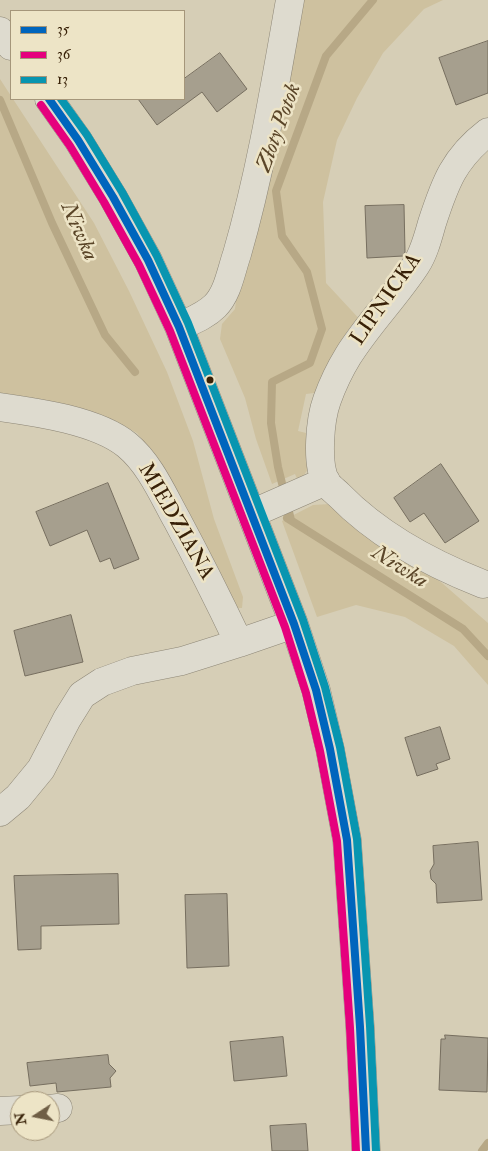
<!DOCTYPE html>
<html>
<head>
<meta charset="utf-8">
<style>
  body { margin:0 }
  #map { position:relative; width:488px; height:1151px; overflow:hidden; background:#d6ceb6; font-family:"IM FELL Double Pica",serif }
  canvas { display:block }
  .legend { position:absolute; left:10px; top:10px; width:175px; height:90px; box-sizing:border-box; background:#ede4c6; border:1px solid #a5967a; margin:0; padding:6px 9px; list-style:none; font-size:15px; color:#382108 }
  .legend li { display:flex; align-items:center; gap:10px; height:25px }
  .legend b { width:25px; border:1px solid #a5967a }
  .north { position:absolute; left:10px; top:1091px; width:50px; height:50px; box-sizing:border-box; background:#ede4c6; border:1px solid #a5967a; border-radius:50%; rotate:259deg; font-size:14px; font-weight:700; line-height:20px; text-align:center; color:#382108 }
  .north::after { content:''; display:block; margin:auto; width:18px; height:22px; background:#6f5e45; clip-path:polygon(50% 0,100% 100%,50% 72%,0 100%) }
</style>
</head>
<body>
<div id="map">
<canvas width="488" height="1151"></canvas>
<ul class="legend">
<li><b style="height:6px;background:#0065bd"></b>35</li>
<li><b style="height:6px;background:#e5007d"></b>36</li>
<li><b style="height:6px;background:#0895b0"></b>13</li>
</ul>
<div class="north">N</div>
</div>
<script>
const g = document.querySelector('canvas').getContext('2d');
g.lineJoin = 'round';
function fill(path, color) { g.fillStyle = color; g.fill(path, 'evenodd'); }
function trace(path, color, width, dash) { g.strokeStyle = color; g.lineWidth = width; g.lineCap = dash ? 'butt' : 'round'; g.setLineDash(dash || []); g.stroke(path); }
function drawText(font, color, halo, rows, align = 'center') {
  g.font = font + ' "IM FELL Double Pica",serif'; g.lineWidth = 5; g.setLineDash([]); g.textBaseline = 'middle'; g.strokeStyle = halo; g.fillStyle = color; for (const [text, x, y, turn = 0] of rows) {
    g.save(); g.translate(x, y); g.rotate((+turn || 0) * Math.PI / 180); g.textAlign = isNaN(turn) ? turn : align; if (halo) g.strokeText(text, 0, 0); g.fillText(text, 0, 0); g.restore();
  }
}
fill(new Path2D(`
  M296 0H443L424 9 383 53 357 98 337 140 323 202 326 283 364 324 322 392 306 394 298 431 310 434 313 461 299 483 295 474 272 484 256 439 245 398 220 339 222 324 235 309 240 268Z
  M0 79 11 96V99H13L94 223 129 291 167 372 193 441 214 519 243 597 242 608H235L158 460 137 433 113 420 28 397 0 393Z
  M330 504 442 583 488 623V685L454 646 405 617 356 605 317 617 282 521 313 505Z`), '#cec19f');
trace(new Path2D(`
  M0 100 52 223 105 335 135 372
  M287 518 463 629 488 656
  M291 520 278 467 271 423 272 382 310 363 322 329 307 272 282 236 276 191 326 56 373 0
  M482 1151 488 1143`), '#b7a886', 8);
const building = new Path2D(`
  M488 41V93L456 105 439 58Z
  M220 53 247 89 217 112 202 92 157 125 138 99H184V79Z
  M404 205 405 252 403 256 367 258 365 206Z
  M441 464 479 521 445 543 424 513 410 522 394 498Z
  M108 483 139 559 114 569 110 558 100 562 87 530 50 546 36 512Z
  M71 615 83 662 25 676 14 631Z
  M440 727 450 759 436 764 438 769 417 776 405 738Z
  M478 842 482 900 437 903 436 884 431 879 430 871 434 864 433 846Z
  M118 874 119 924 41 926V949L18 950 14 876Z
  M227 894 229 966 187 968 185 895Z
  M445 1035 488 1038 487 1092 439 1090 441 1039H445Z
  M283 1037 287 1076 234 1081 230 1042Z
  M108 1055 109 1064 116 1071 110 1078 111 1087 57 1092 56 1083 30 1086 27 1063Z
  M306 1124 308 1151H272L270 1126Z`);
fill(building, '#a69f8e');
trace(building, '#766e5f', 1);
const minor = new Path2D(`
  M0 31 11 46
  M49 99 78 140 113 197 148 260 179 327 294 624 316 690 330 749 347 840 360 1027 366 1151
  M179 327C191 321 205 316 215 306 228 293 231 271 237 254 261 171 275 85 290 0
  M0 407C37 412 98 421 127 445 150 464 163 495 177 520 199 561 219 601 239 643L294 624
  M251 514 326 481
  M483 584C432 564 378 535 339 495 335 491 329 487 326 482 316 464 320 419 327 400 332 386 340 369 348 356 368 324 395 297 416 265 424 253 428 237 432 223 445 183 454 158 488 132
  M0 812 18 797 41 769 67 719 82 695 102 682 132 671 182 661 239 643
  M50 1109 58 1108
  M0 1111 20 1110`);
trace(minor, '#8d8676', 29);
trace(minor, '#dedbcf', 28);
trace(new Path2D(`
  M49 99 78 140 113 197 148 260 179 327 294 624 316 690 330 749 347 840 360 1027 366 1151`), '#0065bd', 8);
trace(new Path2D(`
  M41 105 70 146 104 202 139 265 170 331 285 627 306 693 320 751 337 841 350 1028 356 1151`), '#e5007d', 8);
trace(new Path2D(`
  M61 99 87 135 122 192 157 256 188 323 303 620 325 687 340 747 357 839 370 1026 376 1151`), '#0895b0', 8);
for (const [x, y, r, color] of [
  [210,380,4.5,"#382108"]
]) { const dot = new Path2D(); dot.arc(x, y, r, 0, 2 * Math.PI); g.fillStyle = color; g.fill(dot); trace(dot, '#ede4c6', 2); }
drawText('21px', '#382108', '#ede4c6', [
  ["LIPNICKA",387,300,-55],
  ["MIEDZIANA",175,522,60]
]);
drawText('italic 22px', '#5a4528', '#ede4c6', [
  ["Złoty Potok",280,128,-70],
  ["Niwka",78,232,66],
  ["Niwka",399,568,32]
]);
</script>
</body>
</html>
